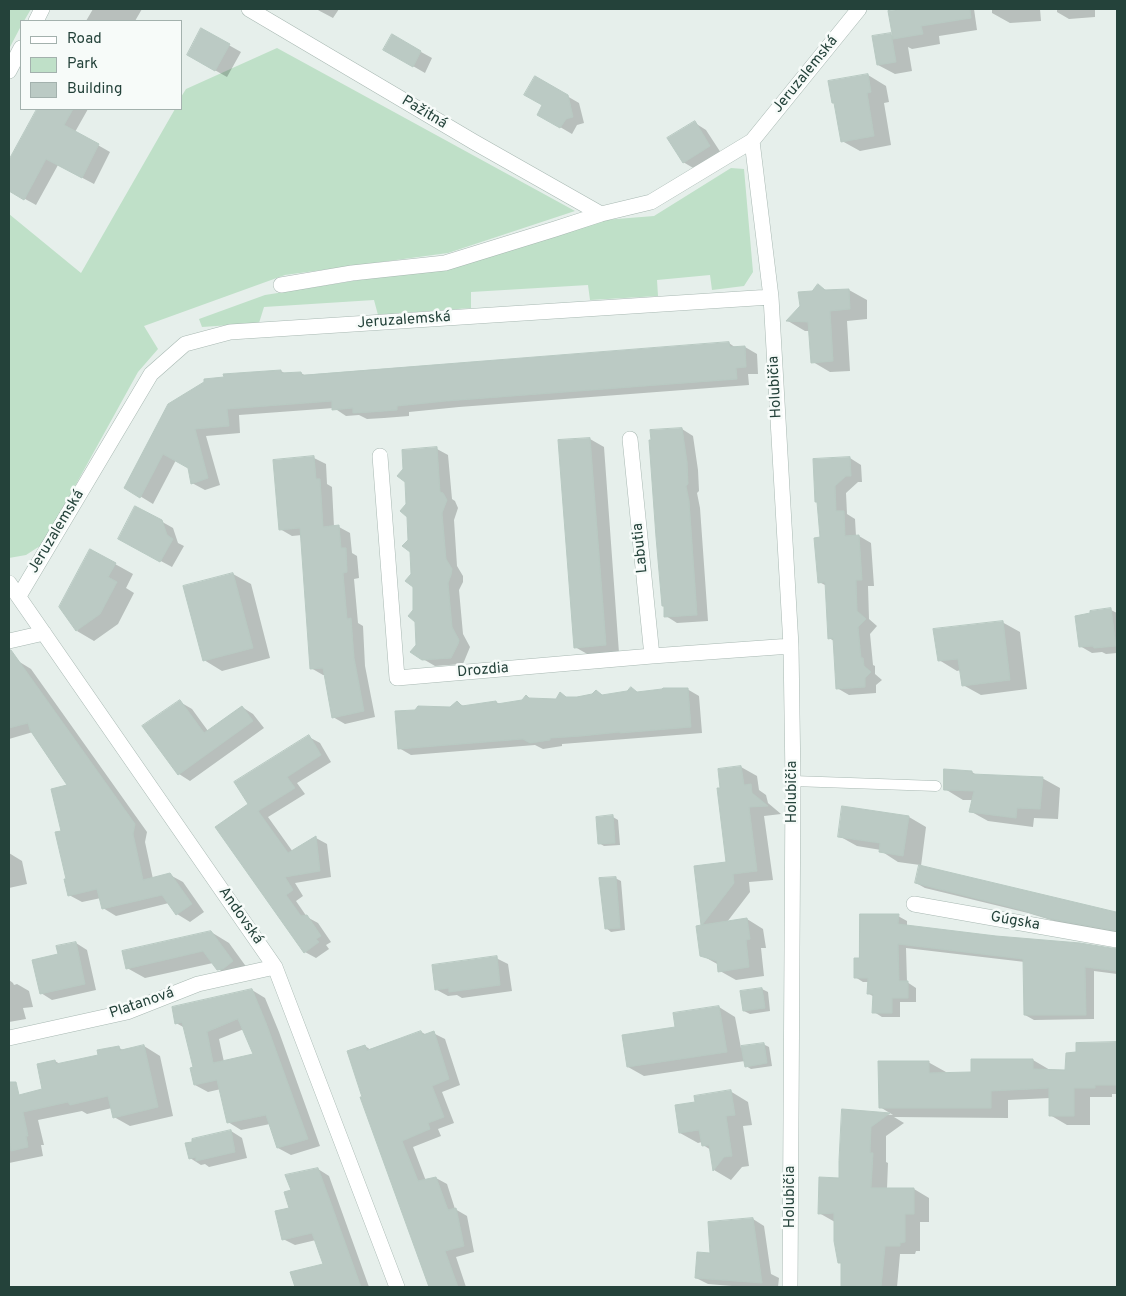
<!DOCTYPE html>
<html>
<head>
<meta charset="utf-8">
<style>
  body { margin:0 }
  #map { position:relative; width:1126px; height:1296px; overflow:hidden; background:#e6efeb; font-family:Overpass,sans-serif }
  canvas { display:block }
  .frame { position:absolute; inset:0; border:10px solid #24423a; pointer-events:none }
  .legend { position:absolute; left:20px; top:20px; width:162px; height:90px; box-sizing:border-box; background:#f7fbf9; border:1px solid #a3b1ad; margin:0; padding:6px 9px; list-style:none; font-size:15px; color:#24423a }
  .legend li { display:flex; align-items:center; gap:10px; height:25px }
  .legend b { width:25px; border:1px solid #a3b1ad }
</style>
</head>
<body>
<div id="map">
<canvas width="1126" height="1296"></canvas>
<div class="frame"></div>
<ul class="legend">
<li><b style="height:6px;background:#fff"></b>Road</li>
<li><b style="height:14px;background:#bfe0c8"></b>Park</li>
<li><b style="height:14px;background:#bbcac4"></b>Building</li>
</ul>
</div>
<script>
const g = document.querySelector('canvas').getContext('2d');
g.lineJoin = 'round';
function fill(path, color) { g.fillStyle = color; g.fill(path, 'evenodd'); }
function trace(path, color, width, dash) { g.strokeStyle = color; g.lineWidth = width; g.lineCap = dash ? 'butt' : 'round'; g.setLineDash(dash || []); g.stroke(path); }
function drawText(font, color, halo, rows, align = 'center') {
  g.font = font + ' Overpass,sans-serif'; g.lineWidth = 5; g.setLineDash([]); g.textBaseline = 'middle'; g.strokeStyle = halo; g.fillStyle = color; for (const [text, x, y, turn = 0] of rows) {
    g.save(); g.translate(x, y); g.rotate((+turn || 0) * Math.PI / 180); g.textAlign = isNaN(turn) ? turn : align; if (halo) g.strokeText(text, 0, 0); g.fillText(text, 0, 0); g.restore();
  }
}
fill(new Path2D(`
  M9 9H31L24 21H21V26L9 49Z
  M277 48 575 211 448 253 285 275 144 326 158 349 138 372 43 544 26 555 9 558V214L81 273 175 109H181V97L186 89Z
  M731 168 744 169 753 272 744 286 712 290 710 275 657 280 658 296 590 300 588 285 471 292V308L378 315 374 300 264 307 259 323 202 327 199 319 265 295 460 264 604 220 654 216Z`), '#bfe0c8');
fill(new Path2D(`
  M93 9H142L135 21H86Z
  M316 9H339L333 18Z
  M911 9H974L977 30 939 36 940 44 912 49 908 47 912 71 895 74 878 65 891 35 893 36 889 12Z
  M992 9H1040L1041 21 1010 23 992 13Z
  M1057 9H1095V17L1069 19 1057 12Z
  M202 30 241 52 227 77 188 55Z
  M392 36 432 58 425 73 385 50Z
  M868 75 886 86 889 102 884 103 891 145 860 151 842 141Z
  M536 78 579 103 584 123 577 125 572 134 538 114 544 104Z
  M38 109H88L75 132 110 152 94 184 58 165 36 205 9 190V163Z
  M695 123 706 130 721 153 695 169 683 162Z
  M818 286 828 291 849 290 867 300V319L847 321 850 371 830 372 813 362 810 331H805L788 321Z
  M729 343 736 348 745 347 757 354 758 374H748L749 385 459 407 409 412V416L384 418 367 419 359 415 346 416 334 408 239 415 240 433 206 436 220 485 205 490 192 483 189 467 176 460 153 504 125 487 169 405 281 371 286 374 301 373 306 376Z
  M682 429 693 436 698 470 699 491 697 493 700 508 708 621 677 623 666 616 665 607 663 606Z
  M590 439 604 447 619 653 589 655 575 647Z
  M437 449 448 455 452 499 455 501 458 508 454 520 457 566 463 576V582L459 590 463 634 470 647 463 664 435 666 423 659 417 645 407 504Z
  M314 458 326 464 327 484 332 487 334 527H339L350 533 352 553 357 556 359 578 354 579 358 623 363 626 365 666 375 717 345 724 333 717 325 675H323L311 668 302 535 292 536 280 529Z
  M850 458 861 465 862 482H858L846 493 847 514 855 519 856 536H859L871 543 874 586H868L869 619 877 626 870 634 873 665 875 666V674L882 680 876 685V693L849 695 837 688 834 641 829 638 827 586 819 582 821 539 819 503Z
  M136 507 173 528 178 543 184 546 172 567 131 545Z
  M115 564 133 574 126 588 134 593 118 624 94 641 77 631Z
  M233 574 251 584 270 658 222 671 204 660Z
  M1111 610 1117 613V653L1106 654 1102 652 1092 653 1080 646Z
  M1002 622 1020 632 1027 689 981 695 963 685 961 670 957 671 939 660Z
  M18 661 31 669 147 832 145 842 153 879 170 875 183 882 204 912 190 922 177 914 169 903 116 916 103 908 101 898 82 902 69 895 63 832 69 785 33 732 9 739V710L11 709 9 705V697L15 696 9 688V663Z
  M687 689 699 696 702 733 562 744V746L543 749 535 745 411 755 399 748 457 702 465 707 496 702 500 704 531 700H557L561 694 568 698 593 695 596 691 604 696Z
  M180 702 192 709 208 731 242 707 253 714 264 728 190 781 179 774Z
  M309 737 320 743 331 762 297 783 305 794 268 817 293 852 316 838 327 844 331 877 295 883 303 896 296 901 307 917 318 923 331 942 326 945 329 949 316 958 305 952 249 804Z
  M741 767 757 776 759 790 766 795 768 803 781 814 764 816 773 880 749 882 750 892 727 922 747 919 763 929 766 948H761L764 976 736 980 720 971 719 965 701 955 702 926 695 867 728 863 719 770Z
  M972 772 978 776 1042 778 1060 788 1058 819 1034 818 1033 827 988 821 970 811 973 800H963L945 789Z
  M613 817 618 820 620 845 604 846 599 843Z
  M909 817 926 827 921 866 1115 914 1117 915V933L1061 923 1028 913 925 888 916 883 920 865 898 862 881 851V850L857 846 839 836Z
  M9 853 22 861 27 884 9 888Z
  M615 878 621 881 625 930 611 932 606 928Z
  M898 916 907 921V926L1117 950V974L1094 971V1019L1034 1020 1025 1015V962L906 948 907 982 916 988V1002H900V1017H882L874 1012V997L868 993 869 982H863L855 977 861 959Z
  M211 932 229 943 250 972 236 980 218 969 213 963 145 978 127 968Z
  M76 943 87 950 96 990 52 1000 41 993 59 955Z
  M496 958 508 964 512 991 462 998 457 995 448 996 437 990Z
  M9 980 13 983 14 985 17 984 29 991 33 1007 23 1008 26 1019 9 1022Z
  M762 989 768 992 770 1011 750 1014 744 1011 742 992Z
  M252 990 265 998 279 1032 320 1146 291 1155 278 1148 270 1124 241 1130 228 1122 221 1089 208 1092 195 1085 194 1068 185 1028 176 1023ZM244 1029 254 1055 224 1062 219 1039Z
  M719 1007 735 1017 741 1048 763 1044 769 1047 772 1066 751 1069 746 1066 745 1061 644 1076 628 1067 677 1029Z
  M421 1032 427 1035 433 1033 445 1039 460 1085 442 1092 454 1123 438 1129 441 1136 413 1147 426 1181 436 1178 447 1184 455 1209 467 1216 474 1252 456 1257 466 1287H430L396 1190 365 1046 371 1050Z
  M1077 1044H1117V1094H1112V1097H1090V1125H1067L1050 1115V1098L1008 1100V1118L894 1117 904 1123 886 1136V1162L888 1163 887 1189H914L929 1198V1222H920V1251H916L915 1254H900L897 1287H842V1264L835 1222 819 1213 840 1179 843 1111 893 1115 880 1107 928 1062 946 1072V1074H972L1033 1060 1050 1070 1067 1071 1077 1054Z
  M144 1046 160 1056 173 1116 130 1126 114 1117 112 1108 87 1114 82 1111 38 1120 44 1145H41L43 1156 9 1163V1097L12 1099 43 1090 55 1061 60 1064 100 1056 118 1047 124 1051Z
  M730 1091 748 1102 752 1125 743 1126 749 1166 742 1167 731 1180 714 1170 711 1150 703 1145 702 1142 698 1143 680 1133 696 1103Z
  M231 1131 242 1138 247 1158 209 1167 205 1164 201 1165 190 1158Z
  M318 1169 329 1176 369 1287H296L292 1273 325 1265 316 1240 295 1245 283 1239 291 1209 292 1191Z
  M753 1219 764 1226 771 1274 779 1278 778 1287H732V1286L708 1284 696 1278 711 1254Z`), '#0003');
const building = new Path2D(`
  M902 9H970L971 18 921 26 923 34 893 39 888 11Z
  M201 28 230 44 215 71 187 55Z
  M891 33 896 62 877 65 872 36Z
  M392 34 421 51 413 67 383 50Z
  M868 74 871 92 867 93 874 136 841 142 834 103H832L828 81Z
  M535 76 568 95 573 117 566 119 560 128 537 115 542 105 524 95Z
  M37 109H73L64 125 99 144 82 178 46 159 24 200 9 191V160Z
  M695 121 710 146 683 163 667 138Z
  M818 284 825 290 849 289 850 309 830 311 833 361 811 363 808 322 786 321 800 306 798 292 812 291Z
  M729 342 730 347 745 346 746 367 736 368 737 379 446 401 397 406V410L371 412 353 413V408L332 410V401L227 409 229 426 195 429 208 478 191 484 188 468 163 454 140 498 124 488 168 404 204 382V379L224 377 223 374 281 370V373L301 372 302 375Z
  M682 428 687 462 688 484 686 486 689 501 697 615 664 617V606H662L656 537 649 440H651L650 430Z
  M590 438 606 645 574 648 558 440Z
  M437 447 440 492 443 493 447 500 442 513 446 559 452 569 451 575 448 583 452 627 459 640 458 644 451 658 422 660 410 652 416 645 415 622 408 616 413 610V587L405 581 411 574 410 552 402 546 408 540 407 517 400 511 406 504 405 482 397 476 403 469 402 450Z
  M314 456 316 479H320L323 527 339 525 341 548H346L347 572 343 573 347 619 351 618 354 658 364 711 332 718 323 668 310 669 300 528 279 530 273 460Z
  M850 457 851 476H846L835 486 836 511H844L845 536 859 535 862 580H856L857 611 866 619 858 627 861 658H863L864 666 871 672 865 678V687L836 689 833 638 828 639 825 582 818 583 814 538 820 537 817 502H815L813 459Z
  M135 506 162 520 167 535 173 539 160 562 118 539Z
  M90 549 116 563 108 577 117 582 100 614 76 631 59 607Z
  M233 573 253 648 203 661 183 586Z
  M1111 608 1116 646 1094 648 1093 646 1079 647 1075 616 1090 613V611Z
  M1003 621 1010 680 962 686 958 659 938 661 933 629Z
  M9 650H11L135 824 133 834 143 880 170 873 192 904 176 915 162 895 102 909 97 889 68 896 64 879H66L55 832 61 831 51 789 67 785 30 730 28 723 9 728Z
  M631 687 637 692 662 689 663 688H688L691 727 620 733V732L581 736 550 738V740L530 743 523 739 398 749 395 711 415 710 418 706 450 707 457 701 462 706 496 701 497 704 522 700 526 695 529 698 556 699 560 692 566 697H577L592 694 596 690 602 695 627 691Z
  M180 700 204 733 242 706 253 721 178 775 142 726Z
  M309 735 321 755 287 777 295 788 258 811 288 853 316 836 320 871 285 877 293 890 286 895 301 916 307 915 321 936 316 939 319 942 304 953 215 827 248 804 234 782Z
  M741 766 744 785 751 784 752 793 768 806 749 807 757 871 733 874 734 883 702 925 747 918 750 939 746 940 749 967 718 972 717 961 700 956 696 926 701 925 694 866 726 862 717 788H720L718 769Z
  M944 769 972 771V774L1043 777 1040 809 1017 808 1016 818 969 812 974 791 944 790Z
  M842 806 909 816 903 856 879 852 880 843 838 837Z
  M613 815 615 843 598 844 596 817Z
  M919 865 1116 912V916H1117V931L1051 919 1018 909 915 883Z
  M616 877 620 928 605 929 599 878Z
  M860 914H899L898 924 996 936 1080 943 1117 949V971L1085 967 1086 1015H1024L1023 959 898 944 899 981H908V998H892V1013H872L873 994H867L868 978H854V958H859Z
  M211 931 233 961 223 969 217 970 203 951 126 969 122 951Z
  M76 942 85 984 40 994 32 960 58 954 56 946Z
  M497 956 500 985 449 992V988L435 990 432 965Z
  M762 988 765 1008 743 1011 740 991Z
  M252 989 266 1023 308 1139 277 1148 266 1115 227 1123 217 1080 194 1085 190 1068 193 1067 182 1022 175 1024 172 1007ZM238 1019 253 1054 213 1063 207 1032Z
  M719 1006 727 1052 627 1067 622 1035 675 1027 673 1013Z
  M421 1031 423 1035 434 1031 449 1079 432 1086 444 1117 428 1123 430 1129 402 1141 418 1181 436 1177 448 1210 456 1208 464 1246 445 1251 458 1287H429L360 1097H362L347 1051 365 1045 367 1050Z
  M1117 1042V1085H1095V1088H1074V1116H1049V1088L991 1091V1108H879L878 1061H929V1073L971 1072V1059H1033V1069L1065 1070 1066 1053 1076 1052V1043Z
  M764 1043 767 1063 745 1067 741 1046Z
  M144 1045 158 1107 113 1118 108 1096 70 1105 68 1102 23 1112 28 1136H26L28 1147 11 1151 9 1140V1082H16L19 1095 42 1089 37 1064 55 1060 56 1064 98 1055 97 1050 119 1046 120 1050Z
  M731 1090 735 1115 726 1116 732 1156 724 1157 713 1171 709 1145 702 1146 699 1130 679 1133 675 1105 695 1102 694 1096Z
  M842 1109 890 1113 871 1127 870 1153H873L871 1188H914V1214H905V1242L900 1243V1246H885L881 1287H856V1286H841V1263H838L834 1241V1213L818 1214 819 1177 839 1178V1161Z
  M231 1130 235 1152 196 1161V1157L189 1159 185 1143 192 1142V1139Z
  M318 1168 329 1198 361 1287H295L290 1272 323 1264 312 1233 282 1240 275 1211 289 1208 284 1192 291 1190 285 1175Z
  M753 1218 762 1283 695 1278 697 1252 710 1253 708 1222Z`);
fill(building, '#bbcac4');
trace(building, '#b8c9c2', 1);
const lane = new Path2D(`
  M793 781 936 786`);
const street = new Path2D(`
  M249 9 474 142 601 214
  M36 21 42 9
  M9 71 21 48
  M752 141 771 297 791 646 793 781 790 1287
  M281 285 352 273 445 263 555 229 601 214 651 202 752 141 859 9
  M630 439 652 656
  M380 456 397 678 652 656 791 646
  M9 583 275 967 397 1287
  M19 596 151 374 185 344 230 332 771 297
  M9 641 44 633
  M914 904 1117 940
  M9 1038 127 1012 198 984 275 967`);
trace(lane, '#a8b8b2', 11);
trace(street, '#a8b8b2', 16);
trace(lane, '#fff', 10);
trace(street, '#fff', 15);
drawText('15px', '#24423a', '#f7fbf9', [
  ["Jeruzalemská",806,75,-51],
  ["Pažitná",424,113,31],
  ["Jeruzalemská",404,321,-4],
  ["Holubičia",776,387,-93],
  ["Jeruzalemská",57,532,-59],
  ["Labutia",641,548,-96],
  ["Drozdia",483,671,-5],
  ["Holubičia",793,792,-90],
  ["Andovská",240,916,55],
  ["Gúgska",1015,922,10],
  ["Platanová",142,1004,-19],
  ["Holubičia",791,1197,-90]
]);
</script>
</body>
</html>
